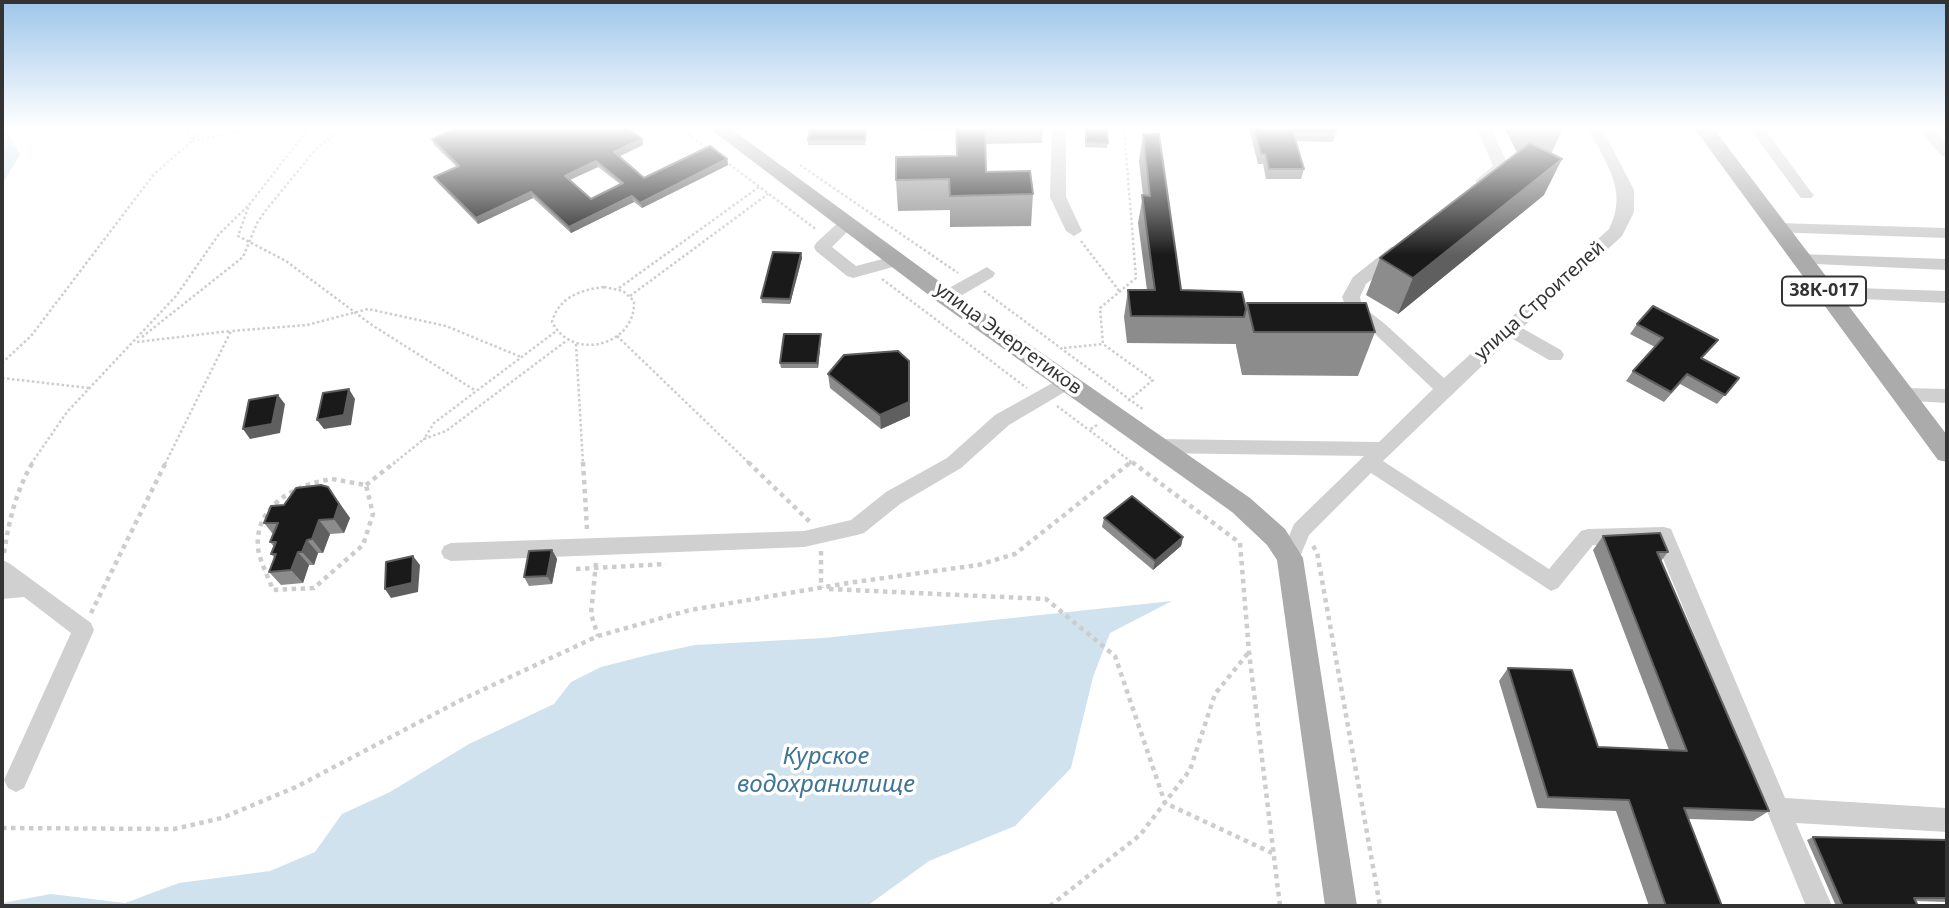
<!DOCTYPE html>
<html>
<head>
<meta charset="utf-8">
<style>
  body { margin:0 }
  #map { position:relative; width:1949px; height:908px; overflow:hidden; background:#fff; font-family:"Noto Sans",sans-serif }
  canvas { display:block }
  .frame { position:absolute; inset:0; border:4px solid #333; pointer-events:none }
</style>
</head>
<body>
<div id="map">
<canvas width="1949" height="908"></canvas>
<div class="frame"></div>
</div>
<script>
const g = document.querySelector('canvas').getContext('2d');
g.lineJoin = 'round';
function fill(path, color) { g.fillStyle = color; g.fill(path, 'evenodd'); }
function trace(path, color, width, dash) { g.strokeStyle = color; g.lineWidth = width; g.lineCap = dash ? 'butt' : 'round'; g.setLineDash(dash || []); g.stroke(path); }
function drawText(font, color, halo, rows, align = 'center') {
  g.font = font + ' "Noto Sans",sans-serif'; g.lineWidth = 7; g.setLineDash([]); g.textBaseline = 'middle'; g.strokeStyle = halo; g.fillStyle = color; for (const [text, x, y, turn = 0] of rows) {
    g.save(); g.translate(x, y); g.rotate((+turn || 0) * Math.PI / 180); g.textAlign = isNaN(turn) ? turn : align; if (halo) g.strokeText(text, 0, 0); g.fillText(text, 0, 0); g.restore();
  }
}
fill(new Path2D(`
  M2 128H6L20 155 2 184Z
  M1172 601 1110 633 1093 677 1071 768 1015 826 929 861 867 906H2V903L51 894 125 903 179 883 270 871 315 852 342 814 390 792 469 744 554 704 571 682 601 667 652 654 695 645 824 638Z`), '#cfe2ee');
trace(new Path2D(`
  M309 128 249 205 238 236 286 261 372 325 476 391
  M680 128 707 148
  M1124 128 1136 278 1100 308 1103 344 1153 380 1128 401
  M193 139 202 128
  M192 141 254 128
  M725 161 817 230
  M800 165 958 273
  M1081 241 1120 292
  M882 279 1027 388
  M604 287 623 291 634 301C636 346 572 362 552 322 559 297 580 290 604 287Z
  M619 288 759 187
  M984 291 1144 410
  M630 296 768 194
  M555 332 434 423 424 439 446 431 566 341
  M617 336 750 464
  M142 337 243 257 257 223 266 210 316 149 342 128
  M137 342 230 331
  M576 344 583 464
  M1064 348 1103 344
  M2 363 31 336 154 174 192 141 187 128
  M2 378 89 388
  M1057 406 1089 430
  M1097 425 1089 430 1134 464
  M31 464 67 412 176 296 219 234 249 205
  M165 464 231 331 307 325 368 309 446 326 521 357
  M393 464 424 439
  M1129 464 1131 462`), '#cdcdcd', 2.5, [2.5, 2.5]);
trace(new Path2D(`
  M583 462 587 529
  M748 462 810 522
  M1132 462 1240 543 1249 652 1280 906
  M332 479 366 485 373 514 363 545 314 588 273 590C268 576 260 562 258 548 254 505 297 484 332 479Z
  M366 485 395 462
  M1313 546 1317 552 1380 906
  M821 551V588
  M4 553C9 520 16 491 33 462
  M596 563 591 614 598 636
  M576 569 666 564
  M829 589 1046 599 1115 656 1165 803 1272 853
  M91 613 166 462
  M2 828 174 829 222 818 296 787 463 699 598 636 690 610 848 583 978 565 1015 554 1131 462
  M1050 906 1140 835 1190 770 1215 694 1249 652`), '#cdcdcd', 4.5, [4.5, 4.5]);
fill(new Path2D(`
  M1052 128H1066V197L1082 231 1074 236 1066 231 1050 197Z
  M1477 128H1491L1509 167 1483 186 1475 181 1493 166Z
  M1588 128H1602L1634 190V212L1622 236 1522 328 1561 350 1564 355 1561 360H1549L1511 338 1383 461 1549 569 1581 531 1588 529 1664 527 1671 529 1785 798 1947 808V832L1796 823 1832 906H1806L1657 544 1593 545 1558 588 1551 591 1371 473 1309 535 1297 564 1290 567 1283 564 1280 558 1294 524 1364 456 1156 453 1149 451 1146 446 1149 441 1156 439 1379 442 1433 389 1373 332 1348 313 1342 297 1353 277 1391 247H1403L1405 251 1403 255 1366 284 1360 297 1362 306 1385 324 1444 378 1609 229C1629 190 1605 163 1588 128Z
  M1749 128H1764L1811 192 1814 195 1811 198H1801Z
  M1917 128H1932L1947 144V157L1942 156Z
  M849 217 857 222 832 247 856 266 898 255 904 256 906 260 904 264 853 278 847 276 816 251 814 247 816 243 843 218Z
  M1777 223 1947 228V238L1771 232 1769 228 1771 224Z
  M1799 254 1947 259V270L1793 263 1791 259Z
  M987 267 995 273 993 277 952 301H940L937 297 940 293Z
  M1826 287 1947 291V303L1820 297 1818 293Z
  M1067 375 1073 377 1076 382 1073 387 1009 425 961 468 900 504 864 533 857 535 804 547 451 561 444 558 441 552 444 546 451 543 804 531 851 520 886 492 947 458 995 415Z
  M1904 388 1947 389V403L1897 400 1895 395 1897 390Z
  M2 560 9 563 91 623 94 630 24 788 16 792 8 788 4 780 71 633 24 597 2 599Z`), '#d0d0d0');
fill(new Path2D(`
  M709 128H730L954 292 1250 498 1285 529 1303 558 1357 906H1325L1277 560 1267 545 1232 512 938 302Z
  M1694 128H1713L1947 435V462L1938 460Z`), '#ababab');
fill(new Path2D(`
  M867 128 865 145H808V140Z
  M918 128H1043L1042 143 985 144 986 172 1033 194 1031 226 950 227V210L898 211 896 180 957 156 956 130H919Z
  M1085 128 1108 143 1107 148 1085 147Z
  M1249 128H1335L1336 132 1333 142 1296 141 1304 169 1301 179H1266L1263 164H1258Z
  M1505 128H1563L1551 154 1544 195 1398 314 1366 295 1380 258 1517 153Z
  M534 129 642 139 643 145 619 156 644 178 727 159 728 165 642 208 634 202 571 233 533 198 478 224 437 182 434 177 457 167 434 145 432 139ZM598 167 620 184 591 199 570 180Z
  M1143 134 1181 290 1246 309 1247 303 1375 332 1358 376 1242 375 1236 346V344L1127 343 1124 317 1128 290H1147L1138 223 1143 195 1139 161Z
  M801 253 802 258 790 304 762 303 761 298Z
  M1637 324 1710 349 1702 358 1739 378 1717 404 1680 384 1664 402 1626 381 1633 371 1655 347 1630 334Z
  M821 334V339L818 368H781L780 363Z
  M909 361 910 416 881 429 830 388 828 374Z
  M338 501 350 518 344 533 330 534 323 553H318L314 565H309L303 583 281 585 269 572 274 557 271 554 274 547 270 542 273 534 264 523Z
  M1104 518 1183 537 1181 546 1153 570 1102 527Z
  M1603 536 1668 552 1661 561 1769 811 1753 821 1689 819 1722 906H1649L1616 811 1537 808 1499 681 1508 668 1598 747 1669 750 1593 550Z
  M552 550 557 559 552 584 529 586 524 577Z
  M1813 837 1947 840V902L1915 901 1918 906H1836L1807 840Z`), '#8c8c8c');
fill(new Path2D(`
  M642 139 643 145 616 158 614 152Z
  M727 159 728 165 642 208 640 203Z
  M1562 159 1544 195 1398 314 1413 278Z
  M596 161 598 167 567 181 565 176Z
  M531 192 533 198 478 224 476 218Z
  M632 196 634 202 571 233 569 227Z
  M801 253 802 258 790 304V299Z
  M821 334V339L818 368 817 363Z
  M909 361 910 416 881 429 880 415Z
  M349 389 355 399 351 425 324 429 317 420Z
  M278 395 285 404 280 433 250 439 243 429Z
  M328 487 350 518 344 533 334 519Z
  M319 520 330 534 323 553 312 539Z
  M1183 537 1181 546 1153 570 1155 561Z
  M307 540 318 553 314 565 302 552Z
  M552 550 557 559 552 584 547 576Z
  M298 552 309 565 303 583 291 570Z
  M413 556 420 565 418 592 391 598 385 589Z`), '#5f5f5f');
const building = new Path2D(`
  M458 128H628L642 139 614 152 644 178 710 146 727 159 640 203 632 196 569 227 531 192 476 218 434 177 459 166 432 139ZM596 161 623 183 591 199 565 176Z
  M810 128H866L865 140H808Z
  M956 128H985L986 172 1030 171 1033 194 950 196 949 179 896 180V157L957 156Z
  M1086 128H1107L1108 143 1086 142Z
  M1254 128H1335L1336 132H1293L1304 169H1269L1265 154H1261Z
  M1143 134H1159L1181 290 1242 292 1246 309 1244 317 1131 316 1128 290H1155L1142 195 1150 196Z
  M1530 143 1562 159 1413 278 1380 258Z
  M773 252 801 253 790 299 761 298Z
  M1247 303H1366L1375 332H1254Z
  M1653 306 1718 340 1701 358 1739 378 1725 395 1687 374 1671 392 1633 371 1663 338 1637 324Z
  M784 334H821L817 363H780Z
  M898 351 909 361V402L880 415 828 374 844 355Z
  M349 389 344 415 317 420 323 393Z
  M278 395 272 424 243 429 249 400Z
  M321 485 328 487 339 504 334 519 319 520 312 539 307 540 302 552H298L291 570 269 572 276 554H271L276 542H270L278 523H264L271 506 284 505 296 488Z
  M1132 496 1183 537 1155 561 1104 518Z
  M1660 533 1668 552H1657L1769 811 1684 808 1722 906H1666L1629 800 1548 797 1508 668 1572 670 1598 747 1687 751 1603 536Z
  M552 550 547 576 524 577 529 551Z
  M413 556 412 583 385 589 386 562Z
  M1813 837 1947 840V898H1914L1918 906H1843Z`);
fill(building, '#1a1a1a');
trace(building, '#5f5f5f', 2);
const sky = g.createLinearGradient(0, 0, 0, 255);
sky.addColorStop(0, '#9ec6ea');
sky.addColorStop(0.5, '#fff');
sky.addColorStop(1, '#ffffff00');
g.fillStyle = sky;
g.fillRect(0, 0, 1949, 255);
for (const [x, y, w] of [
  [1824,291,84]
]) { const box = new Path2D(); box.roundRect(x - w / 2, y - 14.5, w, 29, 5); g.fillStyle = '#fff'; g.fill(box); trace(box, '#333', 2); }
drawText('bold 18px', '#333', null, [
  ["38К-017",1824,291]
]);
drawText('19px', '#333', '#fff', [
  ["улица Строителей",1540,301,-42],
  ["улица Энергетиков",1008,339,36]
]);
drawText('italic 24px', '#3f7597', '#fff', [
  ["Курское",826,757],
  ["водохранилище",826,785]
]);
</script>
</body>
</html>
